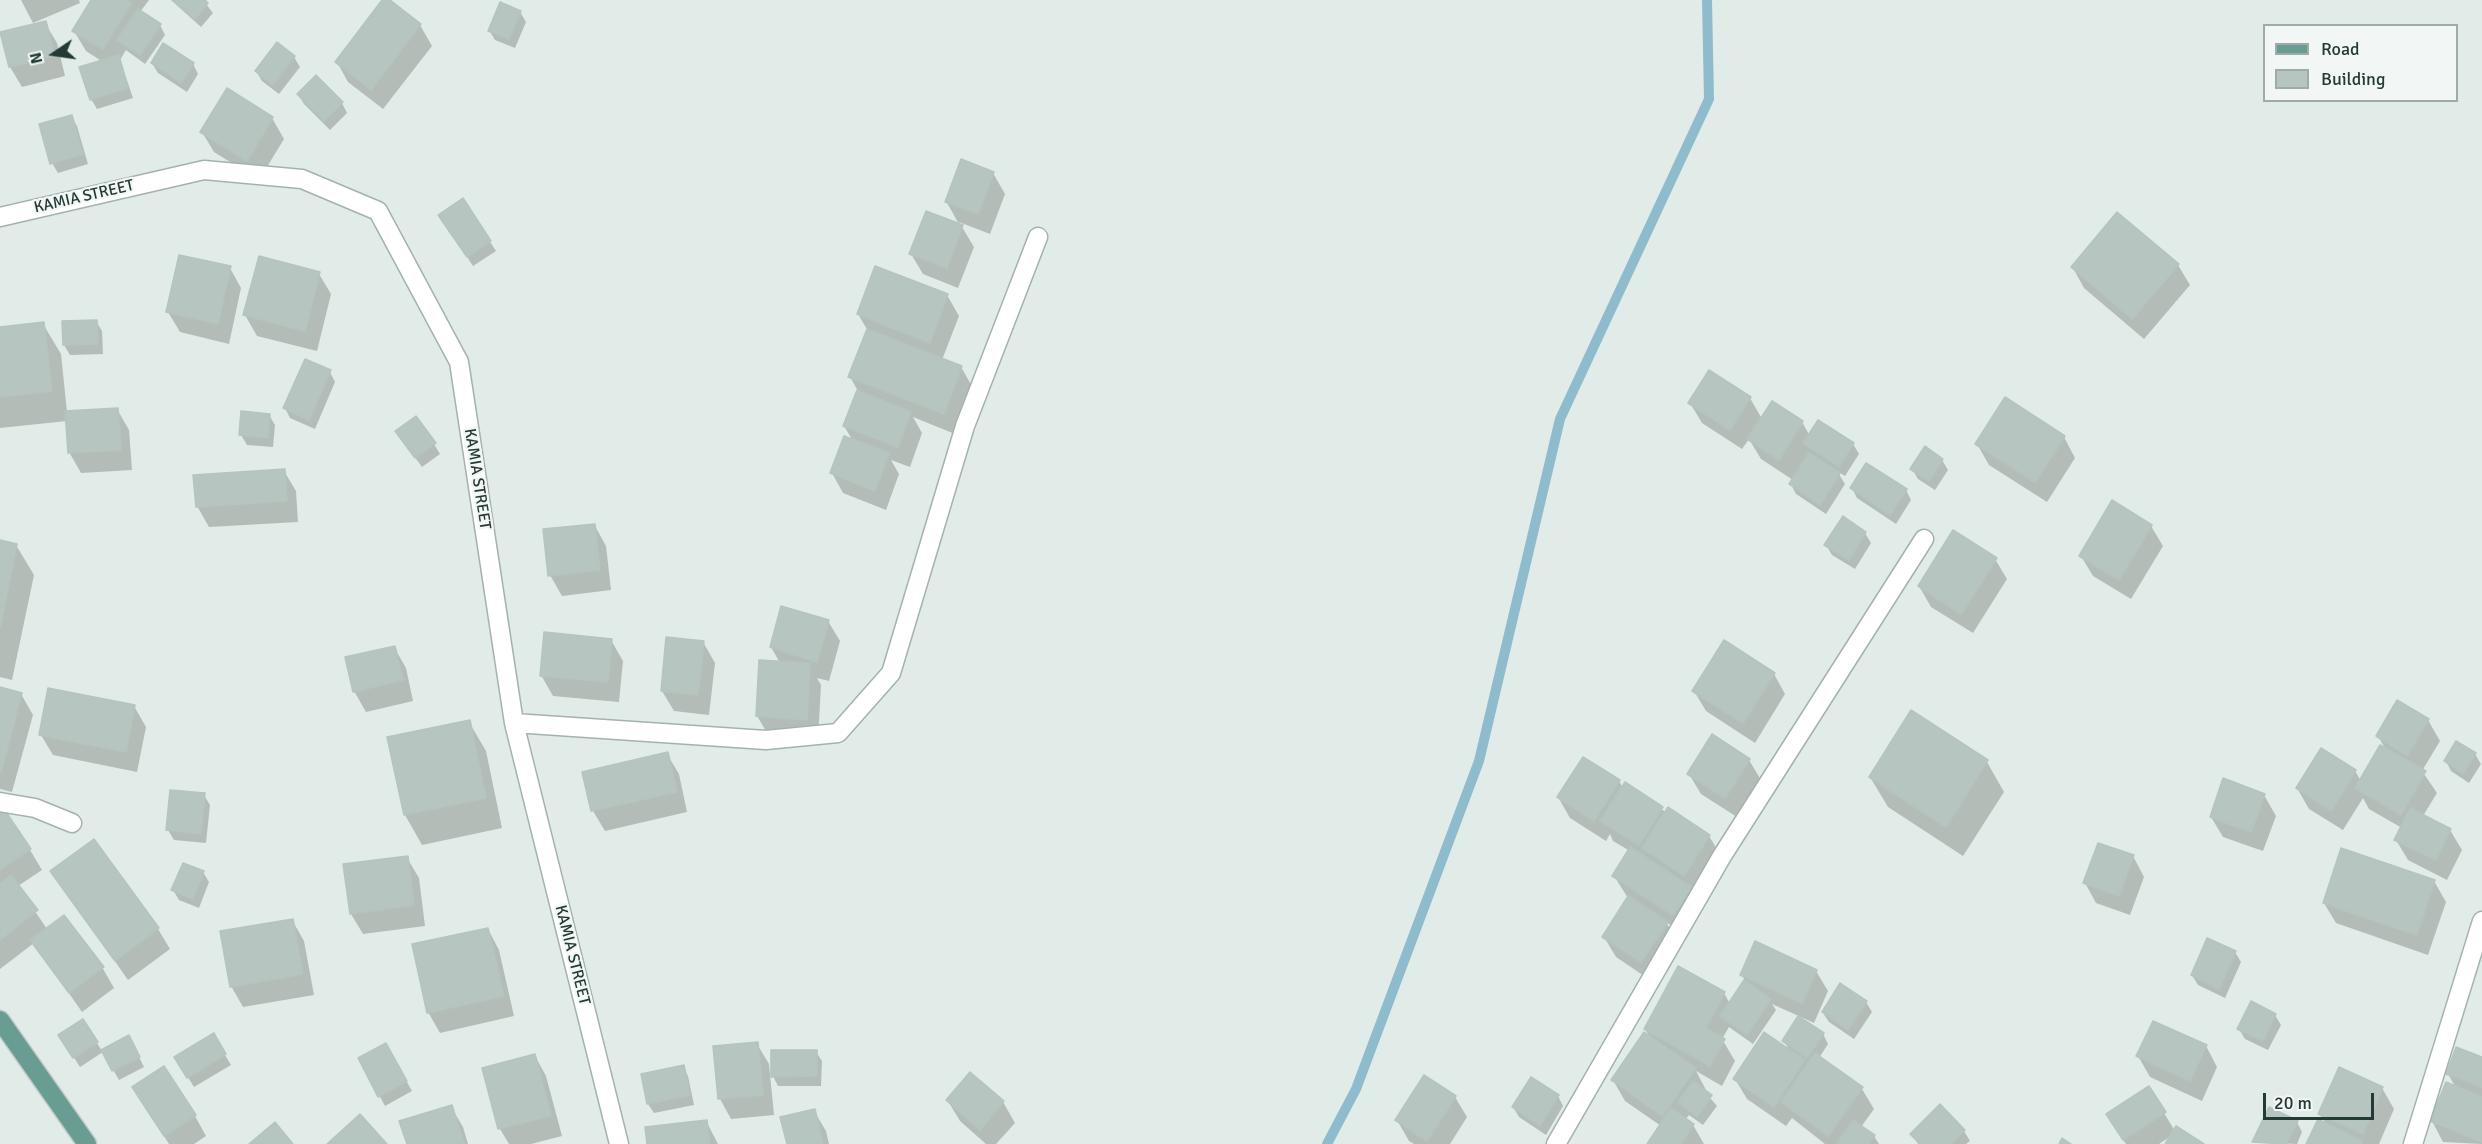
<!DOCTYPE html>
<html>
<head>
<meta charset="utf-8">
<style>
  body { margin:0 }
  #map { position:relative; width:2482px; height:1144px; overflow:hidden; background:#e1ebe7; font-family:Signika,sans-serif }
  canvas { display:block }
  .legend { position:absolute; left:2263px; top:24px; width:195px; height:78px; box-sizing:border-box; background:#f2f7f5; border:2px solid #9faba9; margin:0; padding:8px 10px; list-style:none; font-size:18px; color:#233a36 }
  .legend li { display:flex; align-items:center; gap:12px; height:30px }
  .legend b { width:30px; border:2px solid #9faba9 }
  .north { position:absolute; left:24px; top:24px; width:60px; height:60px; -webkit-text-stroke:4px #f2f7f5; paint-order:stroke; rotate:257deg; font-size:16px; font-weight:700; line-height:24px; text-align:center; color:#233a36 }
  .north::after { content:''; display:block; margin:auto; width:21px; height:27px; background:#233a36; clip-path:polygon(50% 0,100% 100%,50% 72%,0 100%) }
  .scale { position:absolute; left:2263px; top:1093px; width:111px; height:27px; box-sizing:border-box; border:3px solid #233a36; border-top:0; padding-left:8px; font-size:18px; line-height:21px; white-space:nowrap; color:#233a36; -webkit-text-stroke:4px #f2f7f5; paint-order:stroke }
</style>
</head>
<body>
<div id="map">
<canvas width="2482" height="1144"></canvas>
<ul class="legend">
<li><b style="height:8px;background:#699d94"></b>Road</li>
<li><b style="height:16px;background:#b7c5c1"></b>Building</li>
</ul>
<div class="north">N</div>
<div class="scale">20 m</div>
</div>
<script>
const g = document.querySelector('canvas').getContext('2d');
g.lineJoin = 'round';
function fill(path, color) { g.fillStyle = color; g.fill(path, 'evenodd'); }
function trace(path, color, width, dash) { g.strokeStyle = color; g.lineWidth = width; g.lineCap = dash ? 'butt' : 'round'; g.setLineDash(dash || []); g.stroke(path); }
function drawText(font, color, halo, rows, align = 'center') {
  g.font = font + ' Signika,sans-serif'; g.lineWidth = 4.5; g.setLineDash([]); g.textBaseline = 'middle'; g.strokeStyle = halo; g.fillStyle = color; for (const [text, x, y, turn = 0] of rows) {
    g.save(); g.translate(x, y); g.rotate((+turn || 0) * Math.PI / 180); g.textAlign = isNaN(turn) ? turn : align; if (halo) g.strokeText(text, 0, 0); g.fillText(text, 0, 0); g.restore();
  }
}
fill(new Path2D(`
  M21 0H79L80 3 33 23Z
  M93 0H149L140 12 160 25 165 35 145 64 126 50 120 60 133 98 97 109 91 99 103 62 86 51 74 31Z
  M171 0H203L213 13 201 27Z
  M384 0 420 25 432 46 383 109 348 82 337 62Z
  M520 12 526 22 515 48 495 40 489 30Z
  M45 23 57 43 65 76 22 87 10 67Z
  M294 57 300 67 279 94 262 81 256 71Z
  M152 63 193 64 198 74 187 92 158 73Z
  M227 90 272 118 284 139 259 180 214 152 202 132Z
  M298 94 342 103 347 113 330 130 304 104Z
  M71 117 77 126 88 164 58 173 52 163Z
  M993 173 1005 194 990 234 959 222 974 247 958 288 923 274 911 254 960 226 946 201Z
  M463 200 496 251 473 266 446 225Z
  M2178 265 2190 285 2144 339 2084 288 2073 268Z
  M230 268 241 288 229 344 180 332 168 312Z
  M319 274 331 294 317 351 257 336 245 315Z
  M947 295 959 316 942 360 961 367 973 388 955 434 913 417 922 433 910 467 891 460 899 474 886 510 843 493 832 473 853 441 844 426 858 391 850 377 868 331 858 314Z
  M96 321 102 331 103 354 70 355 64 345Z
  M43 324 61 354 67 412 117 409 129 430 132 470 81 473 69 452 67 421 0 428V329Z
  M330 372 335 382 315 429 290 418 285 408Z
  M1750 398 1762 419 1802 422 1810 436 1853 444 1859 454 1845 476 1837 471 1845 484 1826 514 1796 494 1791 484 1793 480 1761 459 1749 439 1742 449 1702 423 1690 403Z
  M269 415 275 425 273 447 247 445 241 435Z
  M2064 437 2075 458 2047 502 1989 465 1977 444Z
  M403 441 434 444 440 454 422 467Z
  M1942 460 1948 470 1935 490 1918 479 1912 469Z
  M284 471 296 491 298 522 209 527 197 506Z
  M1852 488 1906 490 1911 500 1896 524 1857 498Z
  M595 526 606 546 611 590 562 596 550 575Z
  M2151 526 2163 546 2131 599 2093 576 2081 556Z
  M1865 533 1871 543 1855 569 1832 555 1826 545Z
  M0 542 16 545 34 575 12 680 0 677Z
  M1995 559 2007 579 1973 633 1931 607 1919 586Z
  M828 621 840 641 829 681 817 678 821 685 818 740 769 736 757 716 780 663 771 647Z
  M611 640 623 661 619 702 553 696 541 675Z
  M703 642 715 663 709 715 674 711 662 691Z
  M394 647 406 668 413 701 366 712 354 691Z
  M1774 674 1785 694 1755 743 1706 711 1694 691Z
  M0 689 21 694 33 715 12 792 0 789Z
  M134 706 146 727 137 772 53 755 41 735Z
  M1911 713 1987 762 2004 792 1963 856 1888 807 1870 777Z
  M2428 720 2440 741 2422 771 2437 793 2423 816 2450 830 2462 850 2447 880 2408 860 2396 840 2402 828 2369 809 2363 798 2343 830 2309 809 2297 788 2355 771 2361 781 2386 750 2378 736Z
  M469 722 486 751 502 828 422 845 405 815Z
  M667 754 679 774 687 812 605 831 593 811 584 773Z
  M2475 754 2481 764 2469 783 2451 771 2446 761Z
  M1749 760 1761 780 1737 817 1701 794 1689 774Z
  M1619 781 1623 788 1709 836 1721 856 1685 934 1666 922 1678 943 1653 982 1616 957 1604 937 1628 898 1614 876 1630 851 1613 841 1610 834 1606 841 1570 818 1558 797Z
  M204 795 210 805 206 843 174 840 168 830Z
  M2264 795 2276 816 2263 851 2223 837 2211 817Z
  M0 813 30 850 42 870 18 886 47 929 102 967 114 988 82 1012 34 943 0 969Z
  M2133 856 2144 877 2130 915 2096 903 2085 883Z
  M407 858 419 878 425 926 363 934 351 914Z
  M52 871 158 929 170 949 128 980Z
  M203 872 209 882 199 908 179 900 173 890Z
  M2434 881 2446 902 2428 955 2336 923 2324 903Z
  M292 920 304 941 314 995 243 1007 231 986Z
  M488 929 499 950 514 1016 440 1033 428 1012Z
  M2235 952 2241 962 2225 998 2198 985 2192 975Z
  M1816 971 1828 991 1814 1023 1772 1004 1776 1010 1753 1044 1729 1027 1722 1039 1735 1061 1722 1086 1696 1071 1706 1090 1705 1092 1717 1106 1703 1125 1689 1115 1685 1120 1693 1125 1704 1144H1648L1661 1126 1625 1101 1613 1080 1651 1039 1645 1029 1724 993 1730 1004 1745 981 1742 975Z
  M1866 1002 1872 1012 1854 1039 1829 1022 1823 1013Z
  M2275 1015 2281 1025 2268 1050 2245 1039 2239 1029Z
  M1823 1034 1828 1044 1819 1058 1862 1089 1874 1109 1861 1127 1874 1136 1879 1144H1825L1792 1118 1786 1126 1747 1099 1735 1079 1790 1051 1784 1041Z
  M213 1035 231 1065 194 1087 176 1058Z
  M97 1043 102 1051 134 1047 144 1067 119 1080 103 1052 80 1067 66 1045Z
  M757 1044 769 1064 774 1115 731 1119 720 1099 715 1047Z
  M386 1045 412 1091 385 1106 360 1059Z
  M2206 1046 2217 1067 2202 1101 2150 1077 2138 1056Z
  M816 1052 822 1061 821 1086H778L773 1076Z
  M535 1056 546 1076 562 1136 531 1144H509L500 1129Z
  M2482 1059V1144L2443 1142 2432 1121 2456 1088 2448 1074Z
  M683 1066 688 1076 694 1105 654 1113 648 1104Z
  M2382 1088 2394 1109 2379 1144H2307L2326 1124 2320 1114Z
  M1558 1096 1563 1106 1546 1135 1519 1117 1513 1107Z
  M1455 1097 1467 1117 1450 1144H1414L1409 1141 1397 1120Z
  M948 1101 1003 1102 1015 1123 996 1144H986L960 1121Z
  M451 1107 463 1127 468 1144H408Z
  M146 1108 195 1116 206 1136 194 1144H169Z
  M814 1111 826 1131 829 1144H788Z
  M2164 1113 2175 1131 2201 1144H2166L2171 1136 2159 1144H2126L2120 1135Z
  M706 1121 718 1144H649Z
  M2297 1122 2302 1132 2297 1144 2253 1142Z
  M1964 1131 1970 1141 1966 1144H1918L1912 1134Z`), '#0003');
trace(new Path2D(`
  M1327 1144 1356 1089 1479 761 1560 419 1709 99 1707 0`), '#8ebccc', 10);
const building = new Path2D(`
  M91 0H125L131 3 103 49 72 31Z
  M172 0H205L208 3 195 19Z
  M382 0H390L421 24 371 90 335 62Z
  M500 2 521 11 509 39 488 31Z
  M138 9 161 24 140 55 117 40Z
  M46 21 55 56 9 67 0 32Z
  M277 42 295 56 273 85 255 71Z
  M163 43 194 63 181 83 151 63Z
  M119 55 128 88 90 100 79 67Z
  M316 75 343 102 324 121 297 94Z
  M227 88 273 117 247 161 200 132Z
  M72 115 83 154 50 164 39 124Z
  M961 159 994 172 978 214 945 202Z
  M463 198 491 241 467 257 438 215Z
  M926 211 963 225 947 268 909 254Z
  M2117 212 2179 264 2132 319 2071 267Z
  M179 255 231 266 218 324 166 312Z
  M259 256 320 272 305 331 243 315Z
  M875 266 948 294 930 343 857 314Z
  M97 320 98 344 63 345 62 321Z
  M44 322 52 391 0 397V327Z
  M867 329 962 366 944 414 848 377Z
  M305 359 331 370 309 420 283 408Z
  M1709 370 1751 397 1730 430 1688 403Z
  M857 390 911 412 898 447 843 426Z
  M2005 397 2065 436 2035 482 1975 444Z
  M1772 401 1803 421 1779 460 1747 439Z
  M118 408 121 450 68 453 65 411Z
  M241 411 270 414 268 438 239 435Z
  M416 416 436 443 415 458 395 431Z
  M1818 420 1854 443 1839 467 1803 443Z
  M844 436 889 453 875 491 830 473Z
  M1925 446 1943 459 1929 481 1910 469Z
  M1809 453 1840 473 1820 505 1789 484Z
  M1866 463 1907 489 1890 515 1850 488Z
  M285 469 287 501 196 507 193 475Z
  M2112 500 2152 525 2119 580 2079 556Z
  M1843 516 1866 532 1849 560 1824 545Z
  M595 524 600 570 548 576 543 529Z
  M1953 530 1997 558 1961 614 1918 586Z
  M0 540 17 544 0 627Z
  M781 606 829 620 817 662 770 647Z
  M544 632 612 639 608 682 540 676Z
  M666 637 704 641 698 695 661 691Z
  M1724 640 1775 673 1743 723 1692 691Z
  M395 646 403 680 353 692 345 657Z
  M759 660 810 663 807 720 756 716Z
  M0 687 22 693 1 772H0Z
  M48 688 135 705 126 752 39 735Z
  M2397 700 2429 719 2407 756 2376 736Z
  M1911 710 1988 760 1946 827 1869 777Z
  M470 720 486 798 404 815 387 737Z
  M1712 734 1750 759 1725 798 1687 774Z
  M2456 741 2476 753 2463 774 2444 761Z
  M2380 745 2426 771 2401 815 2355 788Z
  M2321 748 2356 770 2331 811 2296 788Z
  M668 752 677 792 591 811 582 772Z
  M1583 757 1620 780 1594 821 1557 797Z
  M2223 778 2265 794 2251 832 2210 817Z
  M1625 782 1663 807 1639 845 1600 821Z
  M170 790 205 793 201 834 166 830Z
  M1668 807 1710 835 1684 876 1642 848Z
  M2410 808 2451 829 2436 860 2394 840Z
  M4 809 31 849 0 870V812Z
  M94 839 159 928 115 961 50 871Z
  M2098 843 2134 855 2119 896 2083 883Z
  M1630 847 1691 887 1673 915 1612 876Z
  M2341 848 2435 880 2417 935 2323 903Z
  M408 856 414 905 350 914 343 864Z
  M183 863 204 871 193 899 171 890Z
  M11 875 38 910 0 940V884Z
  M1628 896 1668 922 1641 962 1602 937Z
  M64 915 104 967 69 993 30 940Z
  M293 919 303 974 230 987 220 931Z
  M488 928 504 996 427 1013 412 944Z
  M2207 938 2236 951 2219 989 2191 975Z
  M1755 941 1817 970 1802 1003 1740 975Z
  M1678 966 1725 992 1706 1028 1725 1039 1710 1066 1644 1029Z
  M1744 980 1771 999 1747 1035 1720 1016Z
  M1840 983 1867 1001 1848 1030 1822 1012Z
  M2251 1001 2276 1014 2263 1041 2237 1029Z
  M1798 1016 1824 1033 1807 1058 1782 1041Z
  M83 1019 98 1042 73 1058 58 1035Z
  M2153 1021 2207 1045 2190 1081 2136 1056Z
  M1644 1032 1696 1068 1662 1116 1611 1080Z
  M1764 1032 1805 1060 1774 1107 1733 1079Z
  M214 1033 226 1054 187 1078 174 1057Z
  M129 1035 140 1057 112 1071 101 1050Z
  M758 1042 763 1095 718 1099 713 1046Z
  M386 1043 407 1081 378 1097 358 1058Z
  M2456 1047 2482 1057V1087L2446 1074Z
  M771 1050H817V1076L771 1077Z
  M1815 1053 1863 1087 1828 1136 1781 1102Z
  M535 1054 551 1116 498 1129 482 1068Z
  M684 1065 690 1095 647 1104 641 1074Z
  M164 1066 196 1115 164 1136 132 1087Z
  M2339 1067 2383 1087 2363 1134 2318 1114Z
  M970 1072 1004 1101 980 1130 946 1100Z
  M1424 1075 1456 1096 1427 1141 1395 1120Z
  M1531 1077 1559 1095 1540 1126 1512 1107Z
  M1693 1081 1712 1095 1697 1117 1678 1102Z
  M2446 1082 2482 1097V1142L2430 1121Z
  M2149 1086 2166 1112 2123 1140 2106 1114Z
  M1940 1104 1965 1130 1951 1144H1920L1910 1134Z
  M452 1105 464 1144H407L399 1121Z
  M2269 1107 2298 1121 2286 1144 2252 1142Z
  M1671 1108 1694 1124 1681 1144H1647Z
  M815 1109 823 1144H787L780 1117Z
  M360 1114 387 1144H327Z
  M2318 1119 2362 1141 2361 1144H2306Z
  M707 1120 710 1144H647L645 1127Z
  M1853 1120 1875 1135 1869 1144H1837Z
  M275 1122 293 1144H249Z
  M2176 1126 2204 1144H2165Z
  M2062 1138 2071 1144H2059Z`);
fill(building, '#b7c5c1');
trace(building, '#b4c4bf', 1.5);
const minor = new Path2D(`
  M0 217 204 170 302 179 378 211 459 362 514 723 619 1144
  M514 723 766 740 838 733 891 673 965 426 1038 237
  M0 802 35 808 72 823
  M1556 1144 1722 856 1924 539
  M2413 1144 2482 921`);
const major = new Path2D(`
  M0 1020 87 1144`);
trace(minor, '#a4b2ae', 21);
trace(major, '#c1c8c7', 21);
trace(minor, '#fff', 18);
trace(major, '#699d94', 18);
drawText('16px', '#233a36', '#f2f7f5', [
  ["KAMIA STREET",84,197,-13],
  ["KAMIA STREET",477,479,81],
  ["KAMIA STREET",572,955,76]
]);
</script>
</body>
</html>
